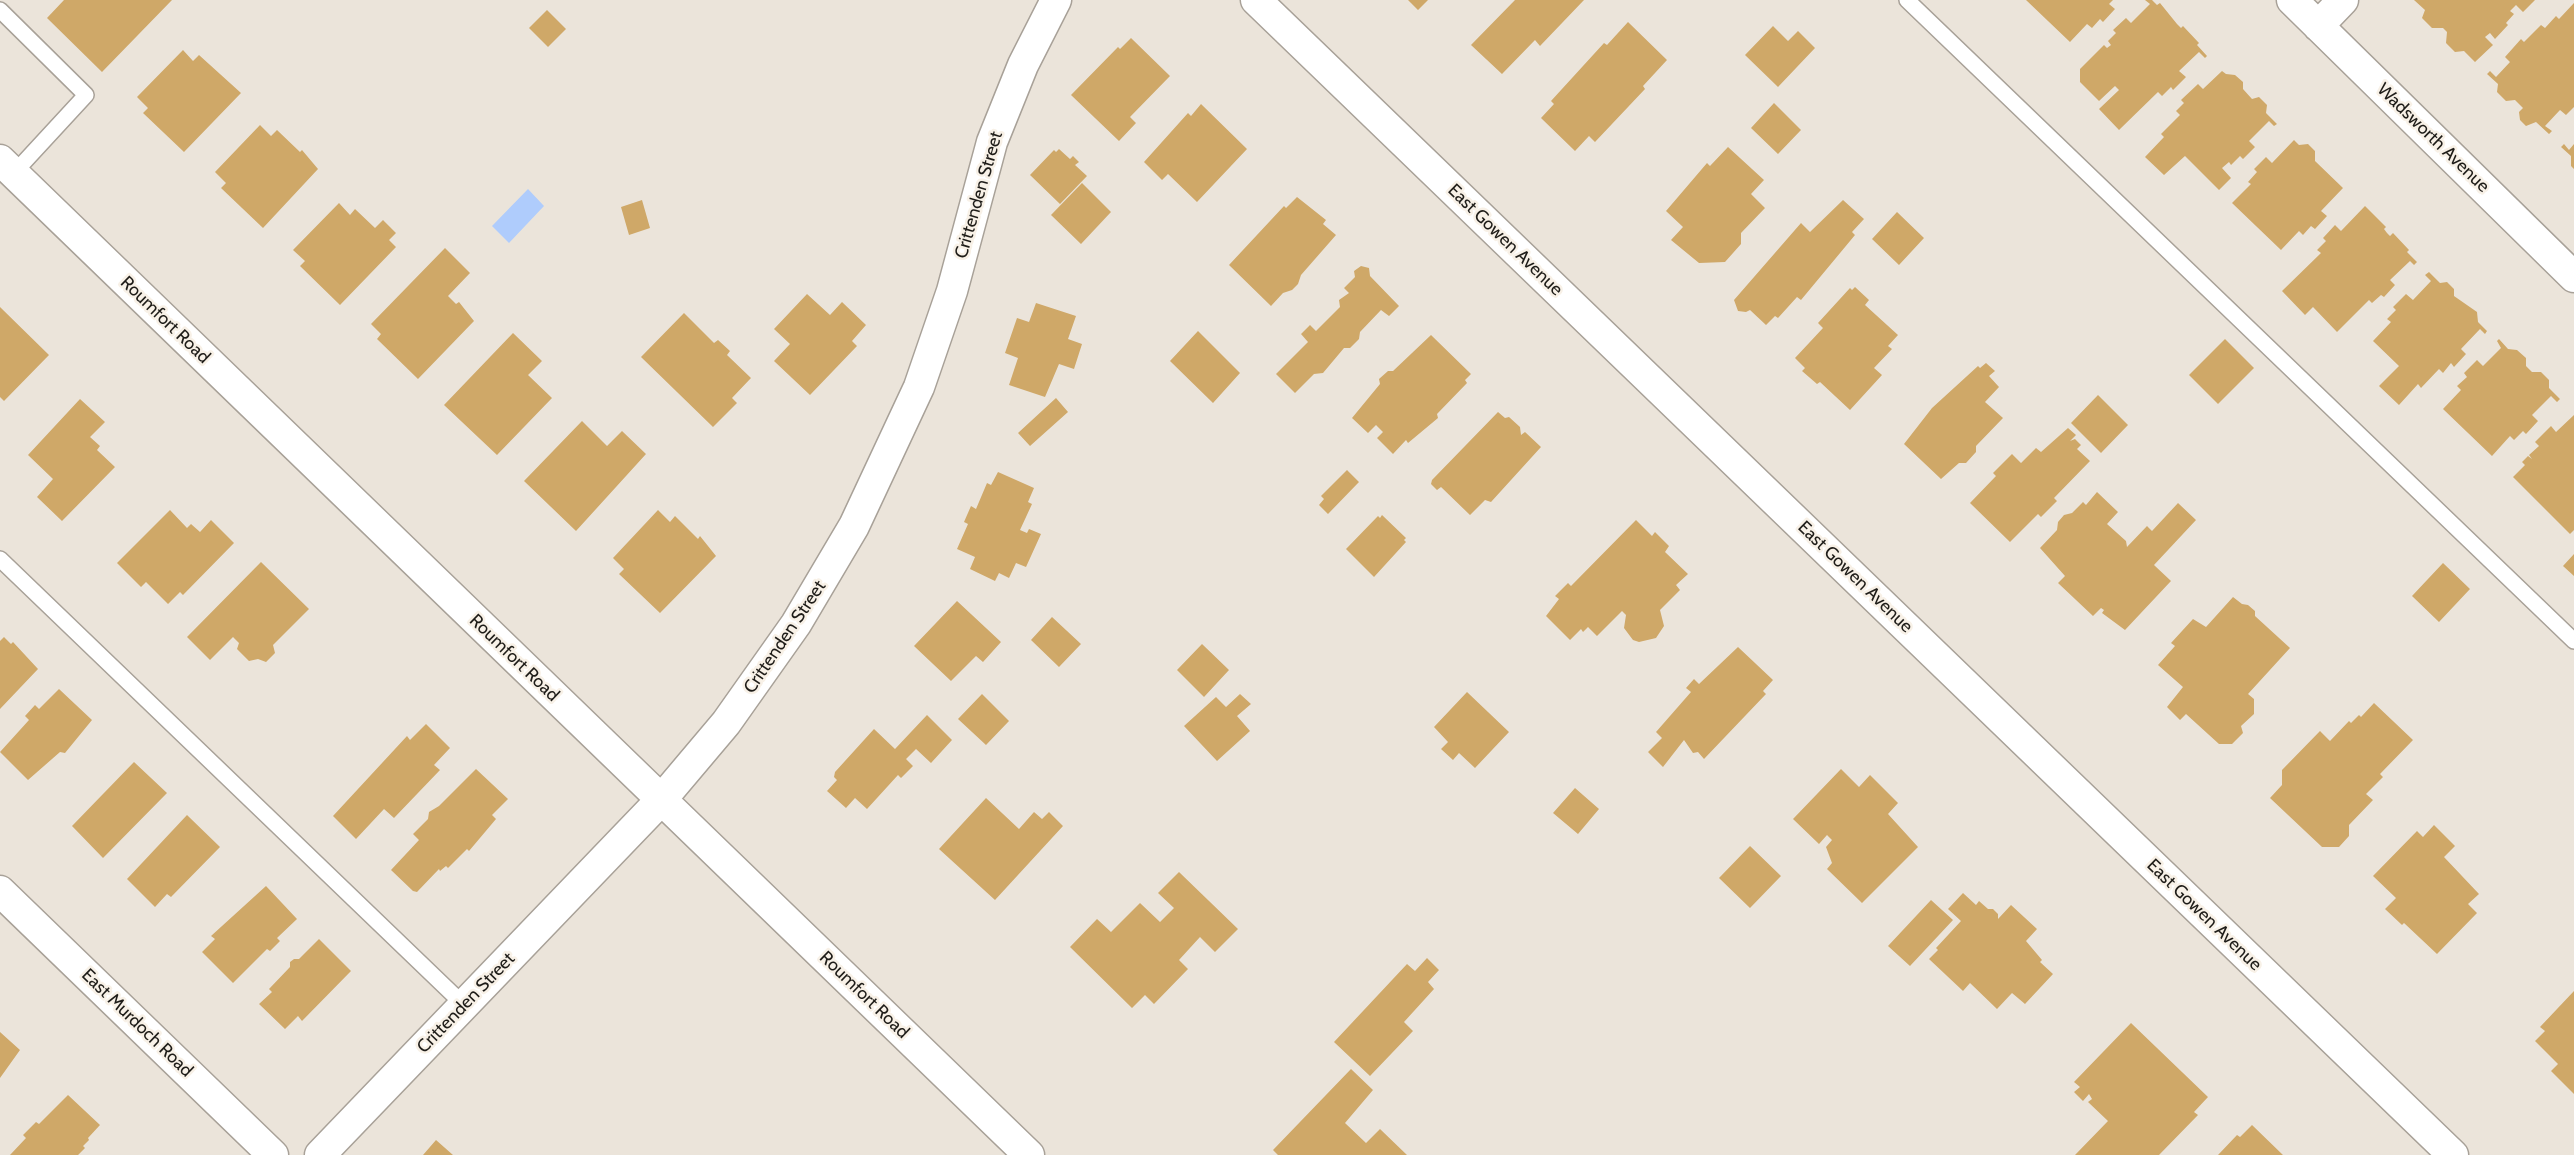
<!DOCTYPE html>
<html>
<head>
<meta charset="utf-8">
<style>
  body { margin:0 }
  canvas { display:block; background:#ebe4da }
</style>
</head>
<body>
<canvas width="2574" height="1155"></canvas>
<script>
const g = document.querySelector('canvas').getContext('2d');
g.lineJoin = 'round';
function fill(path, color) { g.fillStyle = color; g.fill(path, 'evenodd'); }
function trace(path, color, width, dash) { g.strokeStyle = color; g.lineWidth = width; g.lineCap = dash ? 'butt' : 'round'; g.setLineDash(dash || []); g.stroke(path); }
function drawText(font, color, halo, rows, align = 'center') {
  g.font = font + ' Cabin,sans-serif'; g.lineWidth = 5; g.setLineDash([]); g.textBaseline = 'middle'; g.strokeStyle = halo; g.fillStyle = color; for (const [text, x, y, turn = 0] of rows) {
    g.save(); g.translate(x, y); g.rotate((+turn || 0) * Math.PI / 180); g.textAlign = isNaN(turn) ? turn : align; if (halo) g.strokeText(text, 0, 0); g.fillText(text, 0, 0); g.restore();
  }
}
fill(new Path2D(`
  M528 189 544 206 509 243 492 226Z`), '#afccfc');
fill(new Path2D(`
  M64 0H172L102 72 47 18Z
  M1408 0H1428L1418 10Z
  M1515 0H1584L1540 46 1535 40 1502 74 1471 45Z
  M2026 0H2113L2109 4 2115 9 2103 22 2100 19 2092 28 2087 24 2070 42Z
  M2145 0H2152L2157 5 2160 3 2177 24 2181 28 2183 26 2199 43 2197 45 2207 56 2205 58 2199 52 2179 71 2186 77 2173 90 2171 87 2162 96 2158 92 2119 130 2099 109 2119 90 2115 86 2099 101 2080 82V69L2104 45 2107 48 2111 45 2108 41 2116 33 2113 30 2126 18 2131 23 2150 4Z
  M2414 0H2535L2523 12 2516 5 2510 11 2514 14 2506 23 2508 25 2495 39 2490 33 2485 37 2493 45 2475 62 2464 51 2455 52 2446 43 2447 32 2443 28H2432L2422 18 2425 10Z
  M2574 3V107L2566 115 2560 110 2545 126 2552 131 2549 134 2536 122 2526 126 2520 120 2519 112 2523 108 2515 100 2506 101 2497 92 2498 84 2487 74 2490 71 2496 77 2510 62 2505 57 2521 39 2524 42 2541 25 2545 28 2556 16 2559 19Z
  M547 10 566 29 548 47 529 28Z
  M1628 22 1667 60 1643 86 1645 89 1595 142 1589 136 1575 151 1541 118 1554 104 1551 101 1604 43 1607 45Z
  M1773 26 1788 41 1798 31 1815 48 1778 87 1745 55Z
  M1131 38 1170 76 1130 117 1136 123 1119 141 1071 95 1118 47 1120 49Z
  M183 50 193 61 199 55 241 93 184 152 143 113 148 108 137 97Z
  M2222 71 2226 74 2235 75 2243 82V89L2252 99 2259 97 2267 105 2266 113 2277 124 2274 126 2269 121 2249 141 2255 147 2243 159 2240 156 2231 165 2229 162 2222 168 2231 178 2219 190 2185 156 2164 175 2145 157 2164 137 2161 134 2180 115 2176 111 2184 103 2181 100 2198 84 2203 89Z
  M1774 103 1801 130 1778 154 1751 128Z
  M1201 104 1247 149 1197 202 1168 174 1162 180 1144 162 1188 113 1191 116Z
  M260 125 271 136 277 130 300 152 302 150 318 169 263 228 221 188 226 183 215 172Z
  M2294 140 2299 145 2308 144 2315 151V161L2343 188 2321 211 2327 216 2315 229 2311 226 2303 235 2299 231 2281 250 2232 203 2251 184 2248 182 2257 172 2254 169 2266 157 2272 163Z
  M2564 144 2569 150 2574 144V169L2571 166V156L2561 147Z
  M1728 147 1764 180 1751 194 1765 208 1741 233V244L1725 262 1699 263 1671 240 1683 227 1666 211 1707 163 1710 166Z
  M1059 149 1070 159 1073 156 1079 162 1075 165 1087 176 1060 204 1030 175 1054 150 1056 152Z
  M1082 183 1111 212 1081 244 1051 215Z
  M1297 197 1326 220 1323 224 1336 235 1301 275 1298 284 1292 290 1283 293 1271 306 1229 265 1284 206 1286 208Z
  M642 200 650 228 629 235 621 207Z
  M1843 200 1864 219 1852 232 1855 235 1801 300 1797 297 1778 318 1775 316 1766 325 1750 310 1746 312 1738 311 1734 300 1801 223 1810 232Z
  M339 203 350 215 355 209 375 228 383 220 396 233 389 240 396 247 340 305 300 266 305 261 293 250Z
  M2365 206 2386 227 2384 229 2387 233 2390 236 2393 233 2409 250 2407 252 2417 262 2414 265 2410 261 2390 280 2395 285 2384 297 2381 295 2372 303 2369 300 2337 332 2313 307 2305 315 2282 291 2321 253 2317 250 2326 241 2323 238 2335 225 2341 231Z
  M1897 212 1924 238 1899 265 1872 239Z
  M445 248 470 273 448 296 456 304 459 302 474 321 418 379 377 339 381 334 371 324Z
  M1361 266 1369 268 1370 276 1399 306 1389 316 1381 310 1360 332 1359 339 1350 348H1344L1323 373 1314 374 1295 393 1276 374 1308 342 1301 334 1310 325 1316 331 1340 307 1339 300 1349 293 1344 288 1355 277 1354 271Z
  M2429 272 2440 283 2447 282 2454 289V296L2477 312 2478 322 2487 331 2485 334 2480 329 2461 349 2466 354 2454 367 2451 363 2443 373 2439 369 2421 388 2418 384 2399 405 2379 386 2399 366 2373 341 2391 322 2387 319 2396 310 2393 307 2406 294 2413 300 2431 281 2425 275Z
  M1855 287 1869 300 1865 305 1898 335 1888 346 1892 349 1874 368 1882 375 1850 410 1820 382 1817 384 1802 371 1805 368 1795 358 1823 328 1818 323 1850 288 1852 290Z
  M807 294 830 315 842 302 866 325 852 341 857 346 810 395 774 361 790 344 774 329Z
  M1036 303 1076 316 1068 339 1082 344 1074 369 1059 364 1045 397 1009 385 1018 358 1005 353 1017 318 1029 322Z
  M0 307 49 355 4 401 0 397Z
  M684 313 714 343 718 340 730 351 727 355 751 378 732 398 737 403 713 427 641 357Z
  M1198 331 1240 373 1213 403 1170 361Z
  M513 333 542 361 528 375 552 398 497 455 444 405Z
  M1431 335 1471 374 1465 380 1467 383 1437 414 1438 418 1408 443 1406 440 1393 454 1377 438 1383 432 1376 425 1368 433 1352 418 1380 384 1379 379 1388 371H1393Z
  M2225 339 2254 368 2218 404 2189 375Z
  M2499 339 2508 349 2517 350 2526 358V366L2532 372H2541L2549 380V388L2560 399 2557 402 2551 396 2532 415 2538 421 2526 434 2523 431 2514 440 2510 436 2492 456 2443 409 2461 390 2457 386 2467 377 2464 373 2477 360 2483 366 2501 348 2497 341Z
  M1986 363 1995 371 1989 376 1999 387 1985 402 2003 418 1976 446V452L1966 463H1959L1941 479 1904 444 1932 408 1978 366 1980 368Z
  M2098 395 2128 425 2101 453 2071 423Z
  M1056 398 1068 412 1030 446 1018 433Z
  M80 399 105 422 90 437 100 446 97 450 115 467 62 521 37 497 53 479 28 455Z
  M1498 412 1505 418 1509 417 1520 427 1521 435 1525 432 1541 447 1491 502 1485 500 1470 515 1441 487 1437 490 1431 484 1432 480Z
  M2574 415V530L2570 534 2513 477 2525 465 2522 462 2528 456 2532 459 2529 455 2539 446 2535 442 2551 426 2556 432Z
  M582 421 607 446 622 431 646 454 576 531 524 481Z
  M2068 428 2076 435 2070 441 2075 439 2081 445 2077 449 2090 461 2054 498 2057 501 2041 517 2038 514 2010 542 1970 503 1996 476 1993 473 2012 454 2021 463 2036 448 2041 452Z
  M1347 470 1359 482 1328 514 1319 505 1324 499 1321 496Z
  M998 472 1034 488 1028 502 1032 504 1020 530 1027 533 1029 529 1041 534 1026 567 1016 563 1009 578 999 573 995 581 970 569 975 557 957 549 968 524 964 522 971 506 976 509 987 483 991 485Z
  M2097 492 2118 512 2107 524 2126 541 2127 547 2147 526 2152 531 2178 503 2196 520 2154 565 2171 581 2125 630 2102 613 2104 610 2101 608 2093 616 2058 583 2065 576 2040 548 2057 530 2058 522 2064 515 2072 513 2083 502 2086 505Z
  M170 510 187 528 191 524 200 532 211 520 234 543 183 595 180 592 168 604 146 582 141 587 117 563Z
  M658 510 670 522 675 516 698 539 700 536 716 556 660 613 619 574 624 569 613 558Z
  M1382 515 1406 538 1404 540 1406 542 1374 577 1346 549 1378 516 1380 518Z
  M1636 520 1652 536 1655 532 1669 546 1665 552 1688 574 1676 585 1680 590 1660 610 1664 626 1656 638 1639 642 1633 640 1624 628 1626 615 1622 611 1597 636 1588 627 1583 632 1581 629 1570 640 1546 616 1559 599 1555 596 1568 583 1571 586Z
  M2574 554V576L2563 566Z
  M261 562 309 609 273 645 275 653 266 662 258 659 249 661 237 649 239 643 233 637 210 660 187 637Z
  M2443 563 2470 589 2439 622 2412 596Z
  M2233 597 2242 604 2248 605 2255 611V616L2290 648 2248 694 2254 699V714L2241 726 2243 733 2232 744H2219L2186 714 2180 720 2167 707 2183 687 2158 665 2175 646 2171 643 2193 619 2206 627Z
  M957 601 1001 642 983 662 976 656 951 681 914 646Z
  M1052 617 1081 644 1059 667 1031 640Z
  M4 637 11 644 13 642 38 669 0 709V641Z
  M1202 644 1229 670 1204 697 1177 670Z
  M1738 647 1773 680 1763 691 1766 694 1704 759 1698 752 1693 753 1684 740 1663 767 1648 752 1662 738 1656 732 1691 692 1686 688 1694 679 1699 684Z
  M59 689 92 720 65 753 60 752 28 780 0 752 29 720 25 716 35 705 39 709Z
  M1467 692 1509 732 1475 768 1459 753 1453 760 1441 749 1448 742 1434 727Z
  M982 694 1009 721 986 745 958 719Z
  M1240 694 1251 704 1237 716 1250 731 1217 761 1184 726 1216 697 1226 707Z
  M2374 703 2413 740 2380 774 2383 777 2366 794 2373 800 2349 825V836L2339 847H2322L2270 798 2282 785V770L2320 731 2330 741 2349 721 2351 723 2359 715 2361 717Z
  M927 715 952 740 931 763 916 749 906 759 913 766 901 778 898 775 867 809 855 798 846 808 827 791 837 780 834 777 835 772 874 729 895 749Z
  M426 724 450 748 434 765 440 770 394 818 384 809 356 839 333 816 407 736 410 740Z
  M134 762 167 793 103 858 72 826Z
  M476 769 508 799 492 815 496 819 469 851 467 849 448 868 446 866 440 871 439 869 417 892 413 891 391 870 419 840 413 834 428 819 429 812 439 806Z
  M1841 769 1859 787 1870 775 1898 803 1888 814 1918 847 1862 903 1827 869 1832 863 1826 847 1832 840 1827 835 1819 844 1793 819Z
  M1575 788 1599 809 1578 834 1553 813Z
  M986 798 1019 829 1034 812 1042 819 1049 812 1063 826 995 900 939 849Z
  M187 815 220 847 171 897 167 894 155 907 127 879Z
  M2434 825 2455 846 2444 857 2479 894 2468 904 2477 913 2437 954 2404 923 2402 925 2385 909 2396 898 2373 876 2417 831 2423 837Z
  M1750 846 1781 876 1750 908 1719 878Z
  M1179 872 1238 929 1215 952 1200 937 1179 960 1188 969 1154 1004 1145 995 1132 1008 1070 947 1097 919 1111 932 1140 903 1160 922 1174 908 1158 893Z
  M266 886 297 919 277 938 280 941 270 951 267 949 233 983 202 952 215 939 211 936Z
  M1963 893 1976 905 1979 901 1988 909H1993L1998 914V919L2011 905 2037 929 2026 941 2042 960 2040 962 2053 974 2025 1004 2012 993 1997 1009 1970 983 1963 991 1929 959 1938 950 1936 948 1961 921 1948 909Z
  M1931 900 1953 920 1910 966 1888 946Z
  M319 939 351 971 302 1021 298 1016 285 1029 259 1004 272 992 269 989 290 967V962L294 959H299Z
  M1427 958 1439 970 1428 982 1434 989 1404 1022 1413 1031 1370 1076 1334 1042 1407 964 1415 971Z
  M2574 991V1094L2551 1071 2558 1064 2535 1041 2545 1031 2540 1027Z
  M2131 1023 2208 1097 2194 1112 2198 1115 2159 1155H2075L2108 1121 2088 1102 2092 1099 2089 1094 2083 1101 2074 1092 2080 1087 2074 1082Z
  M0 1032 20 1050 0 1078Z
  M1351 1069 1373 1090 1345 1123 1366 1143 1380 1129 1407 1155H1278L1273 1150Z
  M68 1095 100 1125 88 1138 89 1140 83 1146 85 1148 78 1155H10L26 1138 23 1135 36 1122 39 1124Z
  M2252 1125 2283 1155H2218L2237 1135 2240 1137Z
  M436 1140 453 1155H423Z`), '#cfa868');
const lane = new Path2D(`
  M1907 0 2574 641
  M0 10 86 95 14 173
  M0 559 464 1005`);
const street = new Path2D(`
  M1256 0 2453 1155
  M2292 0 2574 277
  M2318 26 2343 0
  M0 160 1029 1155
  M0 891 273 1155
  M320 1155 661 800 726 723 796 624 854 526 919 387 952 291 992 142 1023 65 1056 0`);
trace(lane, '#a8a198', 18);
trace(street, '#a8a198', 33);
trace(lane, '#fff', 15);
trace(street, '#fff', 30);
drawText('18px', '#1e1c18', '#f8f1e7', [
  ["Wadsworth Avenue",2433,138,44],
  ["Crittenden Street",979,195,-74],
  ["East Gowen Avenue",1505,240,44],
  ["Roumfort Road",165,320,44],
  ["East Gowen Avenue",1855,577,44],
  ["Crittenden Street",785,637,-56],
  ["Roumfort Road",514,658,44],
  ["East Gowen Avenue",2204,915,44],
  ["Roumfort Road",864,995,44],
  ["Crittenden Street",466,1003,-46],
  ["East Murdoch Road",137,1023,44]
]);
</script>
</body>
</html>
